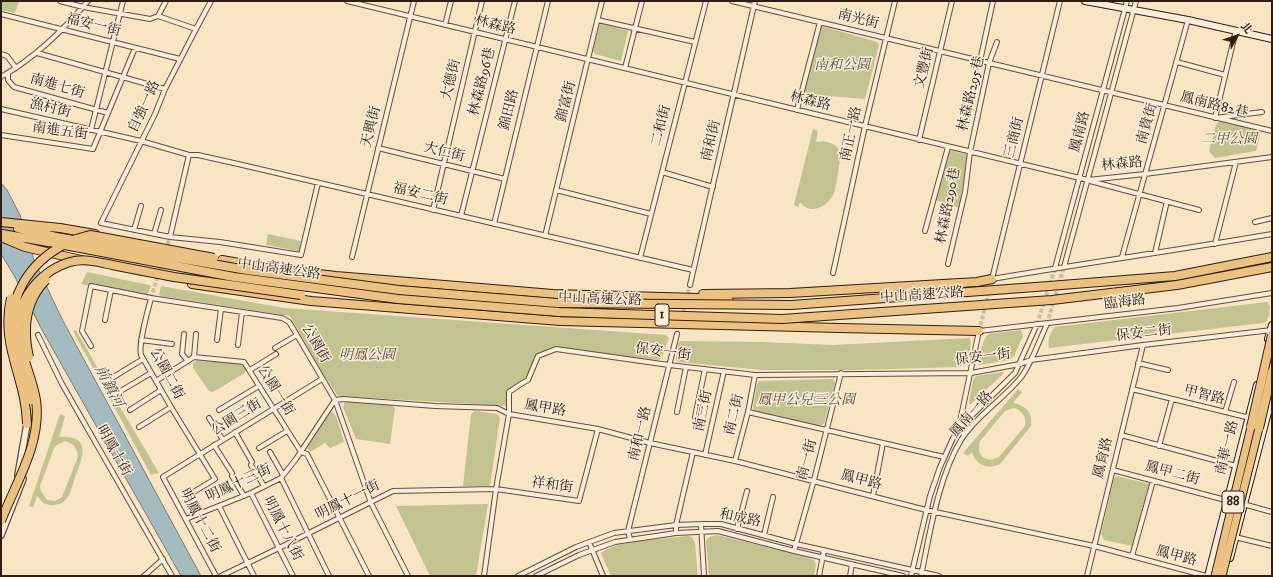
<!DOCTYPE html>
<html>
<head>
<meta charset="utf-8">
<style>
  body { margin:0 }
  #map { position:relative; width:1273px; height:577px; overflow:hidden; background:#f9e4c4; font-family:"IM FELL DW Pica","Noto Serif TC",serif }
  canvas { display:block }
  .frame { position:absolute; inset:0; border:2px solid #311c12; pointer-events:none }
  .north { position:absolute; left:1217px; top:16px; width:40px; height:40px; -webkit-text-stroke:3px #fbedd9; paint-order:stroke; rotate:50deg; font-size:11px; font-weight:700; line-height:16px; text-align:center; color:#311c12 }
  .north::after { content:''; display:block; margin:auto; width:14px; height:18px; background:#311c12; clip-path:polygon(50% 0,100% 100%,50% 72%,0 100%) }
</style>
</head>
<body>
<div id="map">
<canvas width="1273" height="577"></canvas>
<div class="frame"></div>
<div class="north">北</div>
</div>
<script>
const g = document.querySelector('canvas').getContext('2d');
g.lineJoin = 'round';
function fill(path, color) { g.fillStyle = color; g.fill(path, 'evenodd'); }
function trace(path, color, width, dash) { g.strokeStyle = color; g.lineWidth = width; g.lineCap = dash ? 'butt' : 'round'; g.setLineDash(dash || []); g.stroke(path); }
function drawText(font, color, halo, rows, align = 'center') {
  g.font = font + ' "IM FELL DW Pica","Noto Serif TC",serif'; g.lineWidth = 3; g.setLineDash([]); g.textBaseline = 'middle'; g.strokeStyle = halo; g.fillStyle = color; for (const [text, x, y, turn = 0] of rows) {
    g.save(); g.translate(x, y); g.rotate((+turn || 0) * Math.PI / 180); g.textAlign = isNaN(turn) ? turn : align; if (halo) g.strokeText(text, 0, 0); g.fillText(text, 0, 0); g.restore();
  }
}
fill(new Path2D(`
  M1 1H19L15 13 1 10Z
  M601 23 628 31 621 61 595 54 593 51 599 26Z
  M822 26 877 42 879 45 865 99 803 94 820 28Z
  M1219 121 1261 131 1256 151 1215 158 1209 151 1216 125Z
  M813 129 818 131 816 142C826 140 841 143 840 157 840 162 839 167 838 172 837 179 836 187 834 193 828 207 810 216 800 202L798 207 794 205Z
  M949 150 968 155 959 208 936 200Z
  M268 234 301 241 299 251 266 245Z
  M87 272 149 285 151 286 147 295 145 296 81 284Z
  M161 286 284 308 666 335 669 338 662 357 659 360 550 348 537 356 527 377 506 391V406L338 396 320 369 290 316 161 296 159 295Z
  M1267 302 1270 306 1269 316 1266 322 1262 323 1049 348C1047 341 1050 332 1055 327Z
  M76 330 110 390 159 473 151 475 73 331Z
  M1021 330 1023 336 1014 356 1009 360 980 365C979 356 982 341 988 334Z
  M970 338C972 344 969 360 964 364 963 365 958 367 958 367L855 370H762L678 362 676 360 678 344 680 341 761 342 833 345Z
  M198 360 240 364 244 366 246 370 245 373 213 392 209 391 193 368V363Z
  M1003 372 1004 373 971 404H969V402L973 380 976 376Z
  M833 379 835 383 824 424 819 426 755 412 753 408 757 384 759 381Z
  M1018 389 1022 392 1013 403C1025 405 1033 412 1031 426L1000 464C988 470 976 465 972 452L968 456 963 453ZM1014 408C1023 411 1027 418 1025 426L999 457 991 460C980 459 977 451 980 441L1005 411Z
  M345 401 392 405 395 408 390 444 356 439 343 407Z
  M331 411 336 416 344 442 330 448 325 443 310 452 307 448Z
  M475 411 497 414 500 418 490 486H463L471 414Z
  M60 414 65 416 59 437C92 435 83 457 75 477 73 484 71 491 68 497 64 504 53 507 46 504 42 503 40 498 37 496L33 507 29 506ZM65 441C73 443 78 449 78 457L62 497 55 501 47 500 41 491 40 486 54 448 57 445Z
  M1117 476 1149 484 1133 546 1104 540 1101 534 1114 478Z
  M488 504 476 576H430L396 506Z
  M717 535 807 557 814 560 816 565 814 576H709L706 541 709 537Z
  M688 536 692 537 695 543 698 576H611L601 553C616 540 667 539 688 536Z`), '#c2c391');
const water = new Path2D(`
  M1 183 7 190 20 215 34 260 62 319 201 576H181L42 330 15 277 1 254Z`);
fill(water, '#a4bbc0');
trace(water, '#767b7a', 1);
trace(new Path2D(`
  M166 250 170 237
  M151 298 162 262
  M1037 324 1055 268
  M1047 324 1064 267
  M979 331 992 279
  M677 334 690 285`), '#d1bca0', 4, [4, 2]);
const minor = new Path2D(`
  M60 1 83 7 150 19 158 16 166 1
  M211 1 196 29 165 89 155 114 101 223 170 237 220 242 301 255 318 183
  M347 1 1088 180 1145 174 1272 157
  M732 1 1272 131
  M1060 1 992 279C1085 263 1179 250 1272 234
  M1 14 180 59
  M158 16 196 29
  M598 20 695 42
  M445 25 451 1
  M1236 30 1215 118 1262 112
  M37 53 165 89
  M1 54 7 56 16 68
  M980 61 993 1
  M1177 62 1225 75
  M625 68 642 1
  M8 73V80L14 87 108 113
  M1 77C36 57 62 31 88 1
  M1 109 141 141 189 155H198L238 164 693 270
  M797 110 820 22
  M91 130 123 1
  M1 135 93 149 135 48
  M919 140 952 1
  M378 148 505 179
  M662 172 713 187
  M1090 181 1199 210
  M556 190 651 214
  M433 210 482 1
  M461 216 515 1
  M1255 222 1272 218
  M494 224 548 1
  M134 230 141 206
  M925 231 948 147
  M154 234 161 210
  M545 236 602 1
  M170 237 189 155
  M1215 244 1236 162
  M1155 253 1167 201
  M352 257 414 1
  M1122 257 1188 20
  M640 258 706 1
  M948 264 965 192 970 152 989 63 997 42
  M1064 267 1136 1
  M1055 268 1127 1
  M833 273 865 126 895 1
  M690 285 755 1
  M151 298C148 311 138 343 141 355L171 407 215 479 187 496
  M105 320 111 290
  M184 334 182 354 188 361
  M38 335 62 384 172 576
  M141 340 172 344
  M217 340 221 309
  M238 345 242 312
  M91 346 82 331 91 286 151 298 282 318 289 322 291 325 335 400 343 399 435 406 497 408 509 414 598 429 650 443 735 461 926 510 1094 546 1206 576
  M275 348 297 335
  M194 357 196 334
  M1138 363 1168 370
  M250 370 276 354
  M112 378 143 359
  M156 381 194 357 244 362 301 452 307 454 369 576
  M1132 389 1250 418
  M119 392 151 373
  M335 400 371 503 408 576
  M130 410 161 390
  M219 410 259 386
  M677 412 686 367
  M748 412 944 457
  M1225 412 1234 382
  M695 417 705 369
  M209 418 223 440
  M139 427 171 407
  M235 432 252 462
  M965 434 958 431 979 331 1178 308 1272 293
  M1121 435 1236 466
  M214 445 232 473
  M1159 446 1172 399
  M259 448 287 431
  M270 452 283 475
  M705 455 724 371
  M735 461 748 412 755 375
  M251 465 264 486
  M1113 470 1229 501
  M232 476 244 496
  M281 478 329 576
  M251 493 293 576
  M873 496 883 443
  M1243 504 1272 512
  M219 506 254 576
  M186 519 251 493 281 478 296 459 335 400
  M701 524 704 576
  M737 529 747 491
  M676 533V525L693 452
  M764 535 773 497
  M1235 537 1272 546
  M630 539 628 531 677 334
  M589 542 603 576
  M794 551 814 480 841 373
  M1132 556 1153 481
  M144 576 163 559
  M216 576 163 477 322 379
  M221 576 279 548 393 491 496 489 579 501 598 429
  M484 576 496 489 509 414V392L521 384 528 380 538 356 556 349 669 365 755 375 971 373 1020 364 1031 360 1143 345 1272 330
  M518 576 576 547 614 533 676 525 701 524H721L796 544 939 576
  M536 576 579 555 615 542 676 533 718 531 794 551 903 576
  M819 576 824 550
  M850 576 852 564
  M911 576 930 496 940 467 953 438 965 422 1015 373 1037 324
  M921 576C930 533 938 478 961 440 976 416 1005 398 1022 376 1033 360 1039 341 1047 324
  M1087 576 1143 345`);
const tertiary = new Path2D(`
  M18 475 27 424
  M1 535 23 479`);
const secondary = new Path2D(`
  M1085 1 1188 20 1272 39
  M1268 339 1272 325
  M1230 558 1272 397
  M1208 576 1257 385`);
const motorway = new Path2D(`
  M1 222 60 228 95 234
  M18 228 56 237
  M2 234 54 243
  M1 237 25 247 81 260
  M222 260 274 269 336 276 553 294 699 298 729 301
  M192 284 311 301 560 321 840 328 979 331
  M703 294 790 293 977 282 992 279`);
trace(minor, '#634e3e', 6);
trace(tertiary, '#634e3e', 8);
trace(secondary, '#311c12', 8);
trace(motorway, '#311c12', 10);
trace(minor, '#fbedd9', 4);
trace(tertiary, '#fbedd9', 5.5);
trace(secondary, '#fbedd9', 6);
trace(motorway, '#ecc282', 8);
const trunkBridge = new Path2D(`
  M1215 576 1251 427
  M1222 576 1259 428`);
const motorwayBridge = new Path2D(`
  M56 237 247 270 399 290 557 303 791 305 1049 286 1175 276 1272 257
  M76 239 90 235 96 236 214 258
  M54 243 234 277 398 299 559 312 782 319 1052 300 1177 285 1272 267
  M11 298C0 347 26 377 27 424
  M29 357C23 330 25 301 46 280
  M31 400C26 380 16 360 13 339 7 297 29 263 65 244
  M1251 427 1272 335
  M1259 428 1272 372
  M1 521C16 482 42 443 36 400 32 375 18 351 18 326 19 297 42 270 70 262 84 258 98 262 112 265 133 269 154 273 174 277 216 283 259 289 301 295`);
trace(trunkBridge, '#311c12', 9, []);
trace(motorwayBridge, '#311c12', 10, []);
trace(trunkBridge, '#ecc282', 7);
trace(motorwayBridge, '#ecc282', 8);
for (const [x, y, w] of [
  [662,315,14],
  [1233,502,22]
]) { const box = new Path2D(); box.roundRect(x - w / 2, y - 11, w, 22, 3); g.fillStyle = '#fbedd9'; g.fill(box); trace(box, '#311c12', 1); }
drawText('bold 13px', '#311c12', null, [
  ["1",662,315],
  ["88",1233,502]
]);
drawText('14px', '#311c12', '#fbedd9', [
  ["南光街",858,20,14],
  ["福安一街",93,26,14],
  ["林森路",495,26,14],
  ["文豐街",925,68,-76],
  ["大德街",452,80,-77],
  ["林森路96巷",483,82,-76],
  ["南進七街",57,87,16],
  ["林森路295巷",972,94,-77],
  ["錦富街",567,102,-76],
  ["林森路",810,102,14],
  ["鳳南路82巷",1214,106,14],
  ["自強一路",145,107,-65],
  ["漁村街",50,109,13],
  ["錦田路",510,110,-76],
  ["南貴街",1148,124,-74],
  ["二和街",662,126,-76],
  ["天興街",372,127,-76],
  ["南進五街",60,132,8],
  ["鳳南路",1081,132,-75],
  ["南正一路",852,134,-78],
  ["三商街",1015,138,-76],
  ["南和街",712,141,-77],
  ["大仁街",444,153,14],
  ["林森路",1122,165,-6],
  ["福安二街",420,195,13],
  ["林森路290巷",949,206,-79],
  ["中山高速公路",279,270,8],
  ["中山高速公路",922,296,-4],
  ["中山高速公路",600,300,2],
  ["臨海路",1125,303,-7],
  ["保安二街",1144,334,-7],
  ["公園街",315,344,60],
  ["保安一街",663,353,8],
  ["保安一街",983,358,-7],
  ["公園二街",166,374,62],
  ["公園一街",275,391,58],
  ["甲智路",1204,396,14],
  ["鳳甲路",545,409,10],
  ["南三街",704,411,-78],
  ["南二街",735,415,-77],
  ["鳳南一路",972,415,-49],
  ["公園三街",237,418,-32],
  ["南和一路",641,434,-76],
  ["南華一路",1228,448,-76],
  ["明鳳十街",113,451,60],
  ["鳳育路",1104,458,-76],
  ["南一街",808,460,-75],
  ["鳳甲二街",1172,474,15],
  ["鳳甲路",861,481,15],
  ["明鳳十三街",239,484,-25],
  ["祥和街",552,486,8],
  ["明鳳十一街",348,501,-27],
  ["和成路",740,519,12],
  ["明鳳十二街",199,521,62],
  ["明鳳十八街",282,529,63],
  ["鳳甲路",1176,557,15]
]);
drawText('italic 14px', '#5c4e38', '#fbedd9', [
  ["南和公園",842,66],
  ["二甲公園",1229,140],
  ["明鳳公園",367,356],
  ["鳳甲公兒三公園",806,401]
]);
drawText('italic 15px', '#544c46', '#fbedd9', [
  ["前鎮河",108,387,63]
]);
</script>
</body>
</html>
